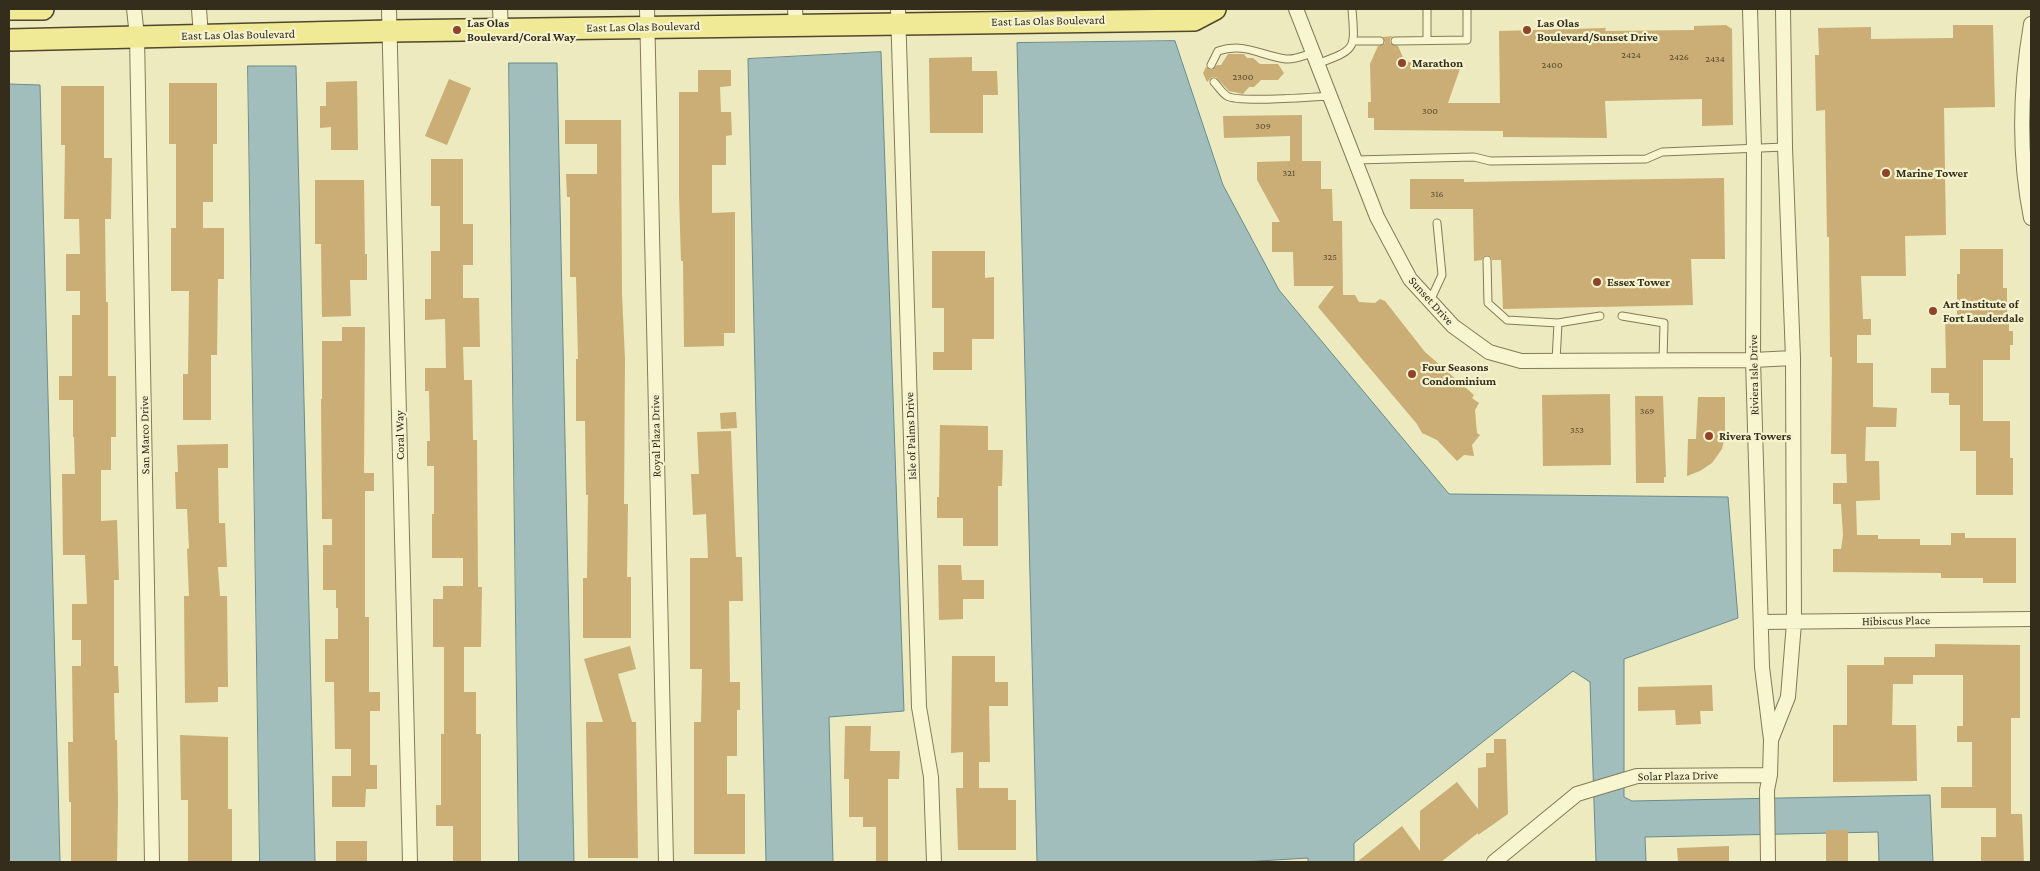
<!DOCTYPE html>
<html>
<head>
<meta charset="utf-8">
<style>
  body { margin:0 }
  #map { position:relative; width:2040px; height:871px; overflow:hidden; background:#eceabe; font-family:"Crimson Pro",serif }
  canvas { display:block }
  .frame { position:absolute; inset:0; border:10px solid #342d1c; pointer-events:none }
</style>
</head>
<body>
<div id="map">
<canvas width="2040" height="871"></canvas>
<div class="frame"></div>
</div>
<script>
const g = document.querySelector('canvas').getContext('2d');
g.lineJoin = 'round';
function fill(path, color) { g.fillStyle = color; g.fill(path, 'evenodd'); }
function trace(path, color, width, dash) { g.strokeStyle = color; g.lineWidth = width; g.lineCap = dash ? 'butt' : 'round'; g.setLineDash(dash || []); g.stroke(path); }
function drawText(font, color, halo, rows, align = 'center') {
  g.font = font + ' "Crimson Pro",serif'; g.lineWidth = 4.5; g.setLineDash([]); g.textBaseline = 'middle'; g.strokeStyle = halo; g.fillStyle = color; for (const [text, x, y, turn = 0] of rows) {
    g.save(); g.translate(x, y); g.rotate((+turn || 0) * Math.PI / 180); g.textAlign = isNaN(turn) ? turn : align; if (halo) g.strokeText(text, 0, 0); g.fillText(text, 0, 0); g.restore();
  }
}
const water = new Path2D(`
  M1175 41 1223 185 1279 290 1449 494 1728 497 1738 618 1624 659V797L1632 801 1930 795 1933 862H1879L1878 832 1645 837 1646 862H1596L1590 682 1573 671 1354 843V862H1308V858L1243 862H1037L1017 43Z
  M881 52 904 711 829 717 833 862H766L748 59Z
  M509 63H557L574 862H519Z
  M248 66H296L315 862H260Z
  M9 84 40 85 60 862H9Z`);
fill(water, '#a1bebd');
trace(water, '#698b8b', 1);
fill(new Path2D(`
  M1726 25 1732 29 1733 125 1702 126V99L1605 101 1607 138 1503 137V131L1374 130V118H1368V102H1371L1370 64 1378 46 1385 43 1383 37 1393 36 1390 39V43L1398 46 1405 62 1462 63 1448 103H1500L1499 31 1606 28 1605 31 1694 30V26Z
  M1953 25H1993L1995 107 1944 108 1946 235 1905 236 1906 276H1861L1863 319H1871V335H1857V363H1873V407L1897 408 1896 427H1866L1865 461H1879L1880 500 1856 501 1857 535H1878V539H1920V545H1951V533H1965V538H2016V583H1983V578H1941V573L1833 572V549H1841L1843 535 1841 504H1833V483H1847L1846 454H1831L1832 357H1830L1829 237H1827L1825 110 1816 111 1815 55H1819L1818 28 1871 27V39L1953 38Z
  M1228 54H1244L1247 58H1253L1260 64H1278L1284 73 1278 80H1261L1254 87H1249L1243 94 1229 91 1216 77H1212L1207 82 1203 73 1206 67 1212 70 1217 65H1221Z
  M972 57V71H997L998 95H983V133H930L929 58Z
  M698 70H731V86L720 87 721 112H731L732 135 726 136V165H712V213L735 212V333H724V346L684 347 683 261H681L679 195V92H698Z
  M449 79 471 88 447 145 425 136Z
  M357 81 358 150H331V127L320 128V106H326V82Z
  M169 83H217V144H213V202H203V228H224V279H218L217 355H211V420H183V374H188L189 291H171V228H176V144H169Z
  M61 86H104V158H112L111 219H105L106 302H108V376H116V437H111V470H101V521L117 520 119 580H114V666H118L119 693H114L115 740H117L118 801 117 861 105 862H71V802H69L68 742H73L72 666H81V640H72V604H87L85 555H63L62 474H75L74 437H73V400H59V376H72V315H80V291H66V254H80L79 219H64L65 145H61Z
  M1302 115V161H1321V189H1332L1333 221H1342L1343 295H1355L1359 302 1375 303 1380 299 1385 301 1425 352 1474 395 1472 398 1479 403 1475 410 1477 433 1480 435 1472 445 1474 456 1464 455 1457 461 1437 440 1422 433 1417 424 1318 307 1334 286H1294L1293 252H1272V222H1280L1257 180V162L1290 161V136L1224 138 1223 116Z
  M565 120H621L622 294 625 359 624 504H628L627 577H631V638H583V578H587L588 495H586L585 421H576V359H578L576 277H570V197H567L566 174H597V144H565Z
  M431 159H463V224H473V265H463V298H479L480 347H463L464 380H472L473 440H477L478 587H482L481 647H464V692H476V734H481V862H453V826H436V805H441V734H444V647H433V599H443V586H463V558H432V514H434V466H427V441H430L429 391H425V368H446L445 319 425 320V299H431V251H440V206H431Z
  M1724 178 1725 259H1691L1693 305 1503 309 1501 260H1492L1491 257 1487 255 1484 256 1482 260 1474 261 1473 209H1410V179H1464V182Z
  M315 180H364L365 254H367V280H350L351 316 322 317 321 244H315Z
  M1960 249H2003V288H2007V315H2009V331H2013V345H2010V360H1983V421H2010V458H2013V495H1976V451H1960V405H1949V393H1931V368H1946L1945 315H1957V274H1960Z
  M932 251H985V278L994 277V339H972V370H933V352H944V308H932Z
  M342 327H365L364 473H374V491H365V617H369V692H380V711H370V765H377V789H366L365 807H332V776H351V749H335L334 682H325V639H338V608H336V590H323V545H332V519H322L321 399H322V341H342Z
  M1610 394 1611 465 1543 466 1542 395Z
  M1635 396H1663L1666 477H1664V483H1636Z
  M1698 397H1725V435L1722 449 1712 463 1700 471 1687 476 1688 439H1696Z
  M736 412 737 428 721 429 720 413Z
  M940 425 988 426V450H1003L1002 486H998V546H963V518H937V497H939Z
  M731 431 736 557H742L743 601H729L730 682H740V710H737V756H727V794H745V854H694V722H701L702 669H690V558H708L706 514 693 515 691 474H699L697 432Z
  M228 444V468H218L219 523H225L227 567H218L220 596H227L228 687H218V702L185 703 184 596H189L187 549 189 548 187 509H176L175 472H178L177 445Z
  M938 565H961L962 580H984V599H963V619L939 620Z
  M1935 644 2020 645V718H2011V814H2022L2024 862H1981V837H1996V808H1941V787H1972V742H1957V726H1963V675H1913V684H1893L1892 725H1916L1917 781 1833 782V725H1847V665H1884V657H1935Z
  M630 646 636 669 618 674 632 722H636L638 858H588L586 722H603L584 659Z
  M952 656H995V682H1008V706H989L990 762H979V788H1008V800H1016V850H958L956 788H963V752L951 753Z
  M1712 685 1713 711H1700L1701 724 1676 725 1675 710 1638 711V687Z
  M845 726H871L870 751H900L899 779H888V862H876V827H863V817H849V779H844Z
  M180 735 228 737V809H232V862H188V800H181Z
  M1494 739H1506L1508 814 1478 835V833L1441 862H1357L1402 826 1420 851V811L1457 782 1478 809V768L1486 767V753H1494Z
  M1826 830H1848V862H1826Z
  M336 841H367V862H336Z
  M1729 846V862H1678L1677 848Z`), '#caae75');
const lane = new Path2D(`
  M1427 9V40
  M1353 41H1380
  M1395 41 1467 40V9
  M1317 64C1357 49 1355 50 1352 9
  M1211 65 1218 51C1245 42 1261 56 1286 59 1295 60 1305 55 1313 53
  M1214 82C1218 86 1222 93 1227 96 1239 103 1312 97 1330 96
  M1355 160 1474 157 1490 161 1646 159 1662 152 1785 147
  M1487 260 1488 303 1507 320 1558 323 1556 361
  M1430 301 1442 275 1437 223
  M1622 316 1664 323 1663 360
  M1558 323 1600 316`);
const street = new Path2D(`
  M134 9 137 36 152 862
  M199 9 201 36
  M389 9 410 862
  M500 9 501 29
  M647 9 666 862
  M795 9 796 25
  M898 9 919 707 931 777 934 862
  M1296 9 1377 217 1410 279 1453 326 1489 352 1521 361 1753 360 1793 358
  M1750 9 1754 148 1753 360 1762 667 1771 740 1770 775 1767 790 1768 862
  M2031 24C2020 89 2018 153 2031 218
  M1761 622 2031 619
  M1771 740 1788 697 1794 623 1793 358 1785 147 1783 9
  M1494 862 1577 794 1637 776 1770 775`);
const primary = new Path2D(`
  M9 9H43
  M9 40 390 31 1194 20 1215 9`);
trace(lane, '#847a58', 9);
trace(street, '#847a58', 16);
trace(primary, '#51472c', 24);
trace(lane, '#f8f6d1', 7);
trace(street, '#f8f6d1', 14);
trace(primary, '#f0ea96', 21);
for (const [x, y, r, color] of [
  [457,30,5,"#914329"],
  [1527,30,5,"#914329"],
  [1402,63,5,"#914329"],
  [1886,173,5,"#914329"],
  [1597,282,5,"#914329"],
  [1933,311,5,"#914329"],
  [1412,374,5,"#914329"],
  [1709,436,5,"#914329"]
]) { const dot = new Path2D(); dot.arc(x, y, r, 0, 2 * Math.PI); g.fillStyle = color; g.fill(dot); trace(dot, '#f4f3cd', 2); }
drawText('10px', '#5a4d32', null, [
  ["2424",1631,55],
  ["2426",1679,57],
  ["2434",1715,59],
  ["2400",1552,65],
  ["2300",1243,77],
  ["300",1430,111],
  ["309",1263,126],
  ["321",1289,173],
  ["316",1437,194],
  ["325",1330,257],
  ["369",1647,411],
  ["353",1577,430]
]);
drawText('12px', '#342d1c', '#f4f3cd', [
  ["East Las Olas Boulevard",1048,21,-1],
  ["East Las Olas Boulevard",643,27,-1],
  ["East Las Olas Boulevard",238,35,-1],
  ["Sunset Drive",1431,301,48],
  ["Riviera Isle Drive",1754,375,-91],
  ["San Marco Drive",145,435,-91],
  ["Coral Way",400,435,-91],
  ["Royal Plaza Drive",656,436,-91],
  ["Isle of Palms Drive",911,436,-92],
  ["Hibiscus Place",1896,621,-1],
  ["Solar Plaza Drive",1678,776,-1]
]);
drawText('bold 12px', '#342d1c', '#f4f3cd', [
  ["Las Olas",467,23],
  ["Boulevard/Coral Way",467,37],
  ["Las Olas",1537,23],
  ["Boulevard/Sunset Drive",1537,37],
  ["Marathon",1412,63],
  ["Marine Tower",1896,173],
  ["Essex Tower",1607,282],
  ["Art Institute of",1943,304],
  ["Fort Lauderdale",1943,318],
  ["Four Seasons",1422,367],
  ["Condominium",1422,381],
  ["Rivera Towers",1719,436]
], 'left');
</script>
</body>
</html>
